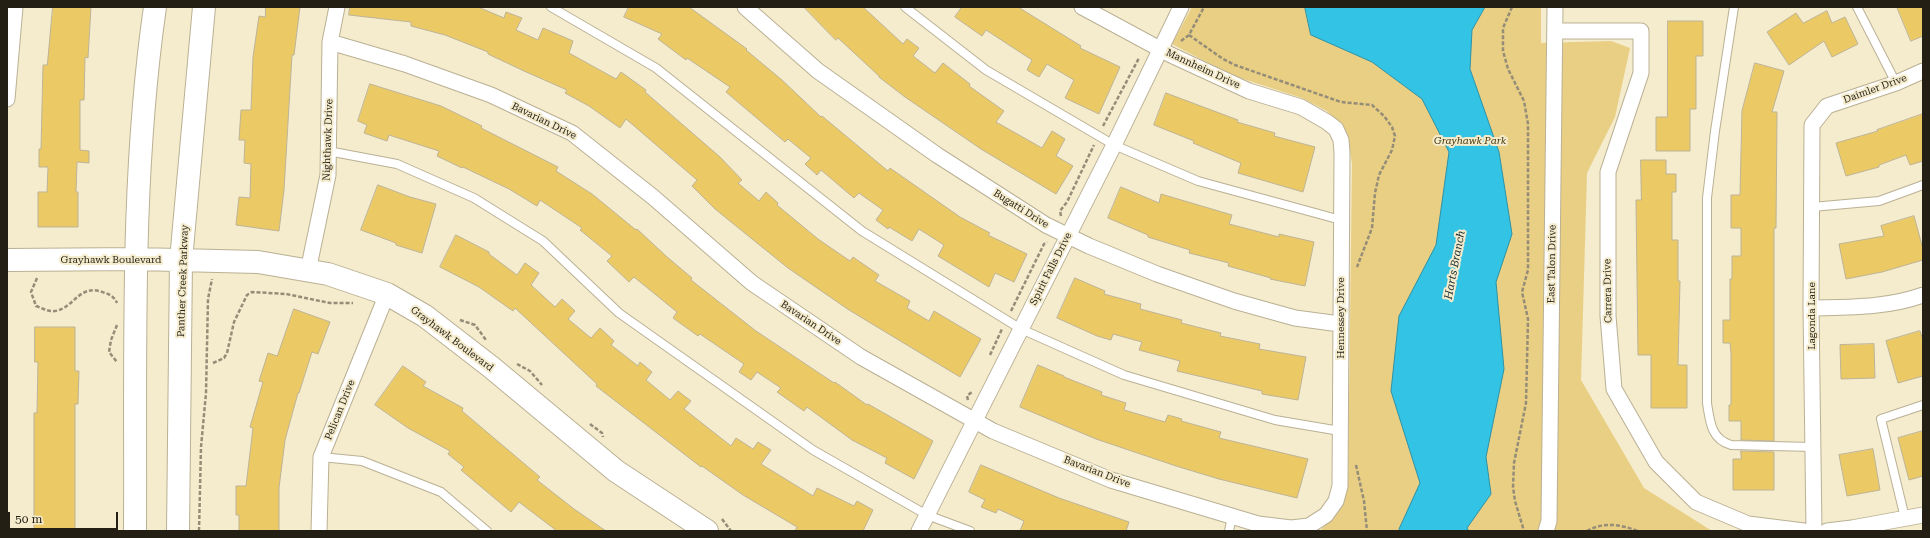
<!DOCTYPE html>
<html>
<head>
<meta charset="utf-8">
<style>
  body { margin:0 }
  #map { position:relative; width:1930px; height:538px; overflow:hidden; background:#f5ebcd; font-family:"Roboto Serif",serif }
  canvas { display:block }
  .frame { position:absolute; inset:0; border:8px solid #231f14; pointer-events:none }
  .scale { position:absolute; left:8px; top:512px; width:110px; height:18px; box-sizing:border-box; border:2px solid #231f14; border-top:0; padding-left:5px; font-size:12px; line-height:14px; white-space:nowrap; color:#231f14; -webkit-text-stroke:3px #f5ebcd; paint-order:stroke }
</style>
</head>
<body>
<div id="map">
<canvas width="1930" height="538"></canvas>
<div class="frame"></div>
<div class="scale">50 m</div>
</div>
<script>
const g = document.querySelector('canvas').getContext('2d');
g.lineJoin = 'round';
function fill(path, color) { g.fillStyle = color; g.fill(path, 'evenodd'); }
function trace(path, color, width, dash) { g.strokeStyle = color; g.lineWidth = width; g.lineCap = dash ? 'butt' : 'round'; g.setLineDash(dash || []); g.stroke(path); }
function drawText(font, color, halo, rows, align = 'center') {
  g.font = font + ' "Roboto Serif",serif'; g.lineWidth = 4; g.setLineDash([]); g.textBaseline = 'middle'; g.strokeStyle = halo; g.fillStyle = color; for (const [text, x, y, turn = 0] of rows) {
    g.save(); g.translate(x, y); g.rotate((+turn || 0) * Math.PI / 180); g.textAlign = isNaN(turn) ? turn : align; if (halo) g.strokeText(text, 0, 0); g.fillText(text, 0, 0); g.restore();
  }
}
fill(new Path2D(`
  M1192 7H1541V43L1611 41 1630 48 1615 117 1587 173 1581 380 1644 488 1712 531H1320C1335 515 1344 506 1348 484L1352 164 1348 135 1327 111 1302 98 1231 75 1172 44Z`), '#e9cf83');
const water = new Path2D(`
  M1305 7H1485L1472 30 1470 69 1499 152 1512 234 1496 282 1504 369 1486 457 1491 494 1467 528 1469 531H1400L1399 529 1420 483 1391 391 1399 316 1436 245 1449 152 1422 99 1372 62 1311 35Z`);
fill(water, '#33c4e5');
trace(water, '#2e92a6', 1);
const building = new Path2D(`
  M53 7H91L88 58 85 57 84 100H80V150L89 151V163L77 162 76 192H78V227H38V192H47L48 167H39V149H41L43 65H47Z
  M266 7H300L294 55H292L284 190 279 231 236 225 239 197 250 198 251 164 244 163 245 140H239L241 110H251L253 57 259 16 265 17Z
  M350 7H478L504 18 506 12 522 18 516 30 538 40 543 28 573 41 569 53 616 79 621 72 646 90 645 92 720 157 742 180 738 183 759 201 766 192 778 203 777 205 818 239 850 261 853 257 879 275 875 281 910 301 907 308 929 321 934 311 981 339 960 377 849 310 788 268 715 209 692 186 697 180 626 119 620 128 589 106 565 93 567 90 524 71 488 54V52L445 35 411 26V22L349 15Z
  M629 7H689L747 49 746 50 782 80 821 117 822 116 888 171 890 168 960 217 990 233 988 235 1027 254 1014 282 995 273 989 287 938 256 944 245 919 229 912 241 889 227 888 229 876 220 883 210 859 193 854 198 821 170 817 175 805 164 811 158 788 139 785 142 726 92 730 87 687 58 686 60 658 39 662 34 624 17Z
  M804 7H863L903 44 907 39 919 48 913 56 935 73 943 63 970 84 969 86 1004 111 996 122 1042 148 1052 131 1065 139 1056 156 1073 166 1056 194 981 149 905 97 879 77V76L838 38 836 40Z
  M962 7H1018L1081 46 1080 48 1120 67 1099 114 1065 98 1074 80 1047 64 1039 77 1027 70 1032 60 986 30 982 36 955 17Z
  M1897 7H1923V36L1911 41Z
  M1827 11 1832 23 1845 17 1858 44 1832 57 1824 41 1789 65 1767 32 1796 13 1803 23Z
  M1668 21H1703V56H1696V109H1690V151H1656V117H1667Z
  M1755 63 1784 71 1772 112H1777L1776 228H1774V441L1741 440V421H1729V405H1731V353L1730 343H1723V320H1730V279H1732V256H1741V228H1731V195H1740L1742 111Z
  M370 84 441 106 482 126 481 128 558 167 556 171 592 194 636 230 637 229 666 256 692 278 691 280 756 331 834 383 835 382 867 405 868 404 933 441 914 479 885 463 887 458 852 440 807 407 804 411 777 392 781 388 757 372 751 380 739 372 744 364 700 334 698 336 673 318 677 312 634 277 629 282 607 261 612 256 580 230 582 228 540 200 537 206 509 189 463 167 462 168 437 156 439 151 389 135 387 141 364 133 367 125 358 121Z
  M1166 93 1238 120 1237 122 1275 133 1274 136 1315 147 1303 192 1238 173 1241 163 1193 143 1194 141 1154 125Z
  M1923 114V161L1910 165 1906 155 1879 165V167L1846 176 1836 143 1878 131 1877 130Z
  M1641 160H1666V174H1676V192H1672V240H1678V281H1680L1678 365H1687V408H1651V355H1638L1636 200H1641Z
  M378 185 410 197 436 204 422 253 396 245V243L361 230Z
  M1121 187 1159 203 1161 194 1232 215 1229 224 1279 237V234L1314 242 1305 286 1270 279 1271 278 1228 266 1229 263 1189 253 1190 250 1148 237V235L1108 218Z
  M1914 216 1923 249V260L1882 272 1846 279 1839 244 1884 236 1881 226Z
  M456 235 489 252V254L517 275 525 263 539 273 531 285 555 307 562 299 575 311 568 319 591 338 600 328 614 341 611 345 638 366 640 362 652 372 646 380 670 400 678 391 691 401 684 409 731 446 736 438 753 449 758 442 771 450 761 464 813 496 817 488 854 506 857 501 873 510 863 531H795L797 527 743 495 702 466 701 467 596 386 597 384 515 308 513 311 479 287 440 267Z
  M1075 278 1105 291 1104 294 1141 304 1140 309 1182 320 1181 323 1221 333 1220 336 1260 344 1259 349 1306 357 1298 400 1262 394V391L1177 371 1180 361 1139 350 1142 342 1113 334 1111 340 1097 336 1057 318Z
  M294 309 330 322 318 354 312 352 299 393H298L285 440 279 488V531H239V515H236V486H246L253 428 250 427 263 382 259 381 268 353 277 356Z
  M35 327H75V371H79L78 404H75V531H34V413H37L38 362H35Z
  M1920 331 1923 340V376L1898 383 1886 341Z
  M1874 344 1875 378 1841 379 1840 345Z
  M1038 365 1064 376V377L1102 392 1101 395 1126 403 1124 410 1165 422 1168 415 1182 419 1181 421 1221 432 1219 438 1308 459 1297 498 1219 479 1176 466 1096 439 1020 407Z
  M403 366 426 382 423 386 463 408 462 411 540 477 537 480 574 509 606 531H557L519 502 511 512 461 470 464 467 448 454 450 451 408 428 375 405Z
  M1923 431V476L1909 480 1898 438Z
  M1873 449 1880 490 1847 496 1839 455Z
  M1741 451 1774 452V490H1733V459H1741Z
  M981 465 1059 498 1129 522 1126 531H1020L1024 521 998 509 996 513 981 507 985 500 969 492Z`);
fill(building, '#ebca66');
trace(building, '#bdb396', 1);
const lane = new Path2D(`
  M551 7 656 68 862 231 1021 329 1124 375 1275 420 1340 431
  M905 7 986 70 1114 145 1198 181 1341 220
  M1734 7 1715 131 1707 198V403C1710 422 1711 439 1731 445L1813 447
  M1857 7 1896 83
  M328 151 397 164 474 198 543 241 619 313 813 450 927 515 970 531
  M1812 207 1879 201 1923 185
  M321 457 362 461 441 492 487 531
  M1905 518 1881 419 1923 405
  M1229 531 1232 516`);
const street = new Path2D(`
  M745 7 818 71 937 155 1046 225 1089 246 1157 274 1234 301 1295 318 1340 324
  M1555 31H1641V73L1608 172V316L1614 389 1656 462 1696 502 1748 524 1804 531
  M330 42 405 64 491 95 572 133 653 197 752 283 861 357 993 431 1111 480 1258 524 1291 528 1309 526 1326 515 1336 501 1340 486 1342 153 1341 140 1336 129 1327 122 1301 107 1249 91 1171 55 1082 7
  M7 99 15 7
  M308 271 328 175 330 42 337 7
  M1811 308C1849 307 1887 308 1923 295
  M319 531 321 457 387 294
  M919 531 1114 145 1181 7
  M1546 531 1549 521 1555 7
  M1814 531 1811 308 1812 125 1827 106 1896 83 1923 71
  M1827 531 1852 528 1923 515`);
const secondary = new Path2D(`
  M7 260 137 259 258 262 328 274 387 294 425 316 491 367 616 471 707 531
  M135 531C136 357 130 180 155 7
  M178 531 181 260 204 7`);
trace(lane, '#bab094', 10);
trace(street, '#bab094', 17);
trace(secondary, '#bab094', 24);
trace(new Path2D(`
  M1512 7 1503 28V51L1508 69 1524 101 1528 124V270L1522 292 1528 319 1526 403 1514 463 1513 487 1515 501 1524 531
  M1189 35 1223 59 1235 65 1341 102 1372 105 1384 116 1392 127 1395 136 1392 150 1379 175 1375 193 1372 228 1357 267
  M1181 41 1189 35 1204 7
  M1103 126 1139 58
  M1061 216 1060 211 1067 202 1094 145
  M37 278 31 292 36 306C42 308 48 312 55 311 75 308 79 282 105 293 110 294 115 298 117 303
  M1011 311 1044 244 1047 242
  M460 320 475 325 486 340
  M117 325 111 340 109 352 117 362
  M990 355 1002 329
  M213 363 224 358 227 353 234 322 247 295 252 292 286 294 330 303H353
  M517 364 530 371 542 385
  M968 400 967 396 972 392
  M590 424 602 433 603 437
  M1356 465 1364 501 1367 531
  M722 519 731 531
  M199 531 201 447 206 393 208 299 212 279
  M1587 531C1602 522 1621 524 1637 531`), '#958d78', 2.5, [4, 2]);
trace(lane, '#fff', 8);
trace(street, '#fff', 15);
trace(secondary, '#fff', 22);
drawText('10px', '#231f14', '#f5ebcd', [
  ["Mannheim Drive",1203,69,25],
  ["Daimler Drive",1875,89,-20],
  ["Bavarian Drive",544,121,26],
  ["Nighthawk Drive",328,140,-88],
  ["Bugatti Drive",1021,209,32],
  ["Grayhawk Boulevard",111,260],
  ["East Talon Drive",1552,264,-89],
  ["Spirit Falls Drive",1051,269,-63],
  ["Panther Creek Parkway",183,281,-88],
  ["Carrera Drive",1608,291,-91],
  ["Lagonda Lane",1812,316,-90],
  ["Hennessey Drive",1341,318,-90],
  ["Bavarian Drive",811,323,34],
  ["Grayhawk Boulevard",452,339,37],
  ["Pelican Drive",340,410,-68],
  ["Bavarian Drive",1097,472,21]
]);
drawText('italic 10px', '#44370b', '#f5ebcd', [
  ["Grayhawk Park",1470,141]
]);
drawText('italic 11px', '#172e34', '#f5ebcd', [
  ["Harts Branch",1455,265,-79]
]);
</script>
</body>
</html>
